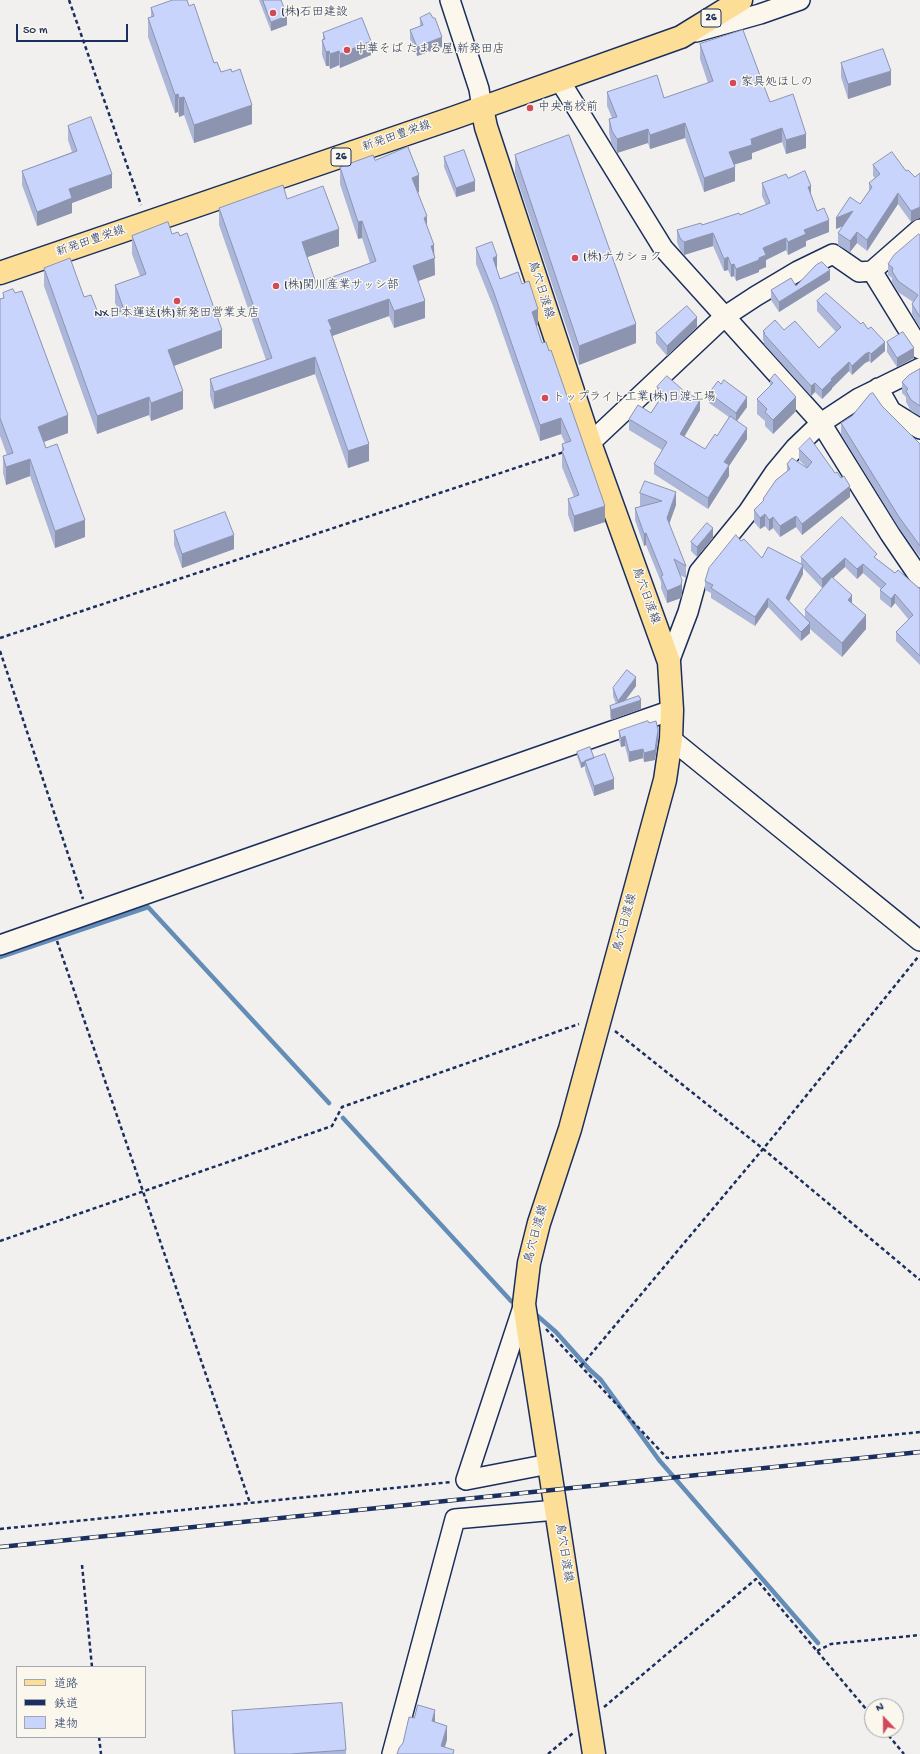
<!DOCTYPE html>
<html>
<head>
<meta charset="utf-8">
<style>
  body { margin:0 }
  #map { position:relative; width:920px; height:1754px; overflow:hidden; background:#f1f0ef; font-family:"Gochi Hand","Klee One",sans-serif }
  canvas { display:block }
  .legend { position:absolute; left:16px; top:1666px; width:130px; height:72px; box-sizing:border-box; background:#fbf7ec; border:1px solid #a1a7b3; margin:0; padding:5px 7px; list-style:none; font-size:12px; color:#1b2f5e }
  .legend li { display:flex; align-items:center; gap:8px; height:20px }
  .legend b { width:20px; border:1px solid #a1a7b3 }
  .north { position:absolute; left:864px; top:1698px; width:40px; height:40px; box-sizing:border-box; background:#fbf7ec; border:1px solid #a1a7b3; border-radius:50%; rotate:338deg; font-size:11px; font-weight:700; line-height:16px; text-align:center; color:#1b2f5e }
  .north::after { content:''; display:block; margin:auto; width:14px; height:18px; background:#d1495b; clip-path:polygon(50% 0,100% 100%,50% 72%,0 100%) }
  .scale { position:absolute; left:16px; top:24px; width:112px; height:18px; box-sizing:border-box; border:2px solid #1b2f5e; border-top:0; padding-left:5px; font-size:12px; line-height:14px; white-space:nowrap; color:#1b2f5e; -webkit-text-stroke:3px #fbf7ec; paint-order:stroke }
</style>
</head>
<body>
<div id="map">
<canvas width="920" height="1754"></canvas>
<ul class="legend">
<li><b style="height:5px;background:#fcde96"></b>道路</li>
<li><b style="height:5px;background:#1b2f5e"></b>鉄道</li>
<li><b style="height:11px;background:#c8d4fb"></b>建物</li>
</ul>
<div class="north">N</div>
<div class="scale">50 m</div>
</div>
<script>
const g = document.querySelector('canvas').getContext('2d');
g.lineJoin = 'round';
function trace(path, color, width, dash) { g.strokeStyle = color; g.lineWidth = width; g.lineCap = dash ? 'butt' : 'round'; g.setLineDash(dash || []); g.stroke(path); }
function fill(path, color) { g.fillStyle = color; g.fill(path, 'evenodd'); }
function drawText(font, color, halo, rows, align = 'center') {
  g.font = font + ' "Gochi Hand","Klee One",sans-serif'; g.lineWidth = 3; g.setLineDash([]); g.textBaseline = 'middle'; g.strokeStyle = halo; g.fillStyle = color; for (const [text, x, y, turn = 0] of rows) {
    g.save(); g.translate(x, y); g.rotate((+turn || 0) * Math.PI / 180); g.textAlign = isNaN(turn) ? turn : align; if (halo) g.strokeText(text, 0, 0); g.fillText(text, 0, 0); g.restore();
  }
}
trace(new Path2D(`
  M0 957 148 907 329 1103
  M343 1118 511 1301 519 1303
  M533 1312 556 1332 590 1370 601 1380 659 1460 818 1643`), '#638db7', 4.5);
const minor = new Path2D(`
  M450 0 479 89 482 108
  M696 32 760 14 800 0
  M560 81 663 248 821 423 890 534 920 578
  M920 229 872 271 920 349
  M878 388 891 411 920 429
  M590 443 724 317 756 296 798 271 833 254 859 272 872 271
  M669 662 688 612 699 572 748 512 775 472 795 448 821 423 859 398 920 368
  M671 739 920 941
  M0 945 672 710
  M524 1304 466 1480 549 1464
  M392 1754 455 1519 556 1510`);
const major = new Path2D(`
  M482 108 486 127 590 443 669 662 672 710 671 739 665 780 570 1129 539 1223 529 1263 524 1304 594 1754
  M0 273 453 118 681 37 741 0`);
trace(minor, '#1b2f5e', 22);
trace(major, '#1b2f5e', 25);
trace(new Path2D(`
  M69 0 141 205
  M0 638 564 452
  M0 651 83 899
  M57 941 250 1503
  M615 1031 762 1148 920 1280
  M0 1241 332 1126 342 1107 579 1024
  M546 1329 667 1458 920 1432
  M581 1366 773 1137 918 957
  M0 1529 451 1482
  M82 1565 92 1667
  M817 1651 831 1644 920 1635
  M604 1707 756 1579 872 1716
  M884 1730 904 1754
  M99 1737 101 1754
  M548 1754 573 1733`), '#1b2f5e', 2.5, [4, 3]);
trace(minor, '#fbf7ec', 19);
trace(major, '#fcde96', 22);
const rail = new Path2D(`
  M0 1547 920 1452`);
trace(rail, '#1b2f5e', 4.5);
trace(rail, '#fbf7ec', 3, [9]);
fill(new Path2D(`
  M259 0H281L287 25 271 31Z
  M189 6 214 63 221 72 252 124 194 143 184 115 179 117 178 112 175 113 148 37V18L151 17V8Z
  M420 18 442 47 417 56 410 39V30L420 26Z
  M323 33 371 55 340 68 339 65 330 69 329 66H326L322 55V40H323Z
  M700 44 770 102 806 148 786 154 782 142 752 153V159L734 165 735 181 704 192 685 138 650 149 648 143 617 153 612 145 609 133V119L612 118 607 106V92L664 98 708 83 700 59Z
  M841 63 891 85 848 99 841 77Z
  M68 126 112 188 72 203V213L37 226 22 185V171L72 152 68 140Z
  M515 155 636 343 579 365 515 173Z
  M444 157 475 191 456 197 444 167Z
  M375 160 419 192 418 193 427 226 434 256 435 275 418 281 425 318 394 328 389 316 332 336 369 461 348 468 315 374 214 409 210 396V379L266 360 219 225V208L287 199 339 246 307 257 316 283 370 263 362 238 358 239 340 184V167Z
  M873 165 906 171 915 177 911 222 898 204 867 251 857 243 850 252 838 245V233L843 226 836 229 860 204 869 191V183L875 178 873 176Z
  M788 178 811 194 817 211 829 232 806 241V246L788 255 786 250 766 260V267L759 270V272L736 281 734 276 731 277 728 270 724 271 713 246 684 255 680 250 677 242V230L702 225 740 215 766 205 762 196V183Z
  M172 234 222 348 174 366 183 409 151 421 149 415 97 434 44 286V268L84 297 100 318 119 312 115 303V285L140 276 132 254V236Z
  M920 235V328L912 314V304L913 302 898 292 892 282V278L888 275V264Z
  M476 248 497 271 500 279 538 325 536 326 605 522 574 532 568 515V499L574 497 562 467V444L565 443 561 434 540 441 493 306 476 264Z
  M830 280 779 312 771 300V290Z
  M3 293 68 433 44 442 85 537 55 548 30 476 6 485 3 473V456L7 455 0 436V299L3 298Z
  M817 301 885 351 871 363 869 361 865 363 852 375 849 371 832 388V389L822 399 815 392 811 396 764 344V341H763V331L784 330 819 348 836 332 817 311Z
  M697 327 667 356 656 343V333Z
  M887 342 914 358 897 367 887 352Z
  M920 369V416L911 411 906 402V397L902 393V382Z
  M775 374 796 411 773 434 765 426V421L757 414V399L770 386V380Z
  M657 387 700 410 684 436 705 449 717 436 729 417 709 403V393L747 407 737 421 747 439 729 466V476L708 509 654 474V464L662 450 629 430V419L651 413 659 400 657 397Z
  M882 406 920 444V557L899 528 841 434V423Z
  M799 449 850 497 802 535 796 527 780 537 773 528 769 531 765 526 760 529 754 522V510L763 501V499L787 471V464L806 467 799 460Z
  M640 493 676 505 669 524 686 566V578L680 575 682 592 681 598 667 603 661 588V582L646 545 644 546 635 520V508L642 506H640Z
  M174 531 234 549 182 568 174 545Z
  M713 538 697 557 691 551V542Z
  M741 541 762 558 801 564V557L877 559 895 573 920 589V665L896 641V632L909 620 895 603 891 608 880 599V590L881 589 863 573 857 579 845 567 833 578 852 603 866 629 842 657 810 629V633L801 641 768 607 755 626 711 598V593L705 590V581ZM803 568 822 588 826 585 805 610V617L789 601 803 574Z
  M636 686 625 701 641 709 611 720 610 715V706L616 704 613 696V688Z
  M619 731 658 740 655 760 644 762 643 758 629 762 625 746 621 747 619 740Z
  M577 752 594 758 614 789 594 796 585 770V766L581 768 577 756Z
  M232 1711 346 1750V1754H234L232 1730Z`), '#acb6d8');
fill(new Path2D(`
  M287 16V25L271 31V22Z
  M442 37V47L417 56V47Z
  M371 41V55L340 68V54Z
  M329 51V66H326V52Z
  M339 51V65L330 69V54Z
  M891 71V85L848 99V84Z
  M178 94V112L175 113V95Z
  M184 97V115L179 117V98Z
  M252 105V124L194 143V125Z
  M685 123V138L650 149V135Z
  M782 128V142L752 153V159L729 166V152L751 139Z
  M648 129V143L617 153V139Z
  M806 134V148L786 154V140Z
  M735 167V181L704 192V178Z
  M112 174V188L72 203V213L37 226V212L69 189Z
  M419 175V192L412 195V178Z
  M475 181V191L456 197V188Z
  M811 186V199L808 187Z
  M898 193V204L867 251V240Z
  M920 207V218L911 222V211Z
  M853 211V222L836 229V218Z
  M427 216V233L424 218Z
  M829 220V232L806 241V246L788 255V242L804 230Z
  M362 221V238L358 239V222Z
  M339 229V246L302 259V242Z
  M857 232V243L850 252V241Z
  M713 233V246L684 255V242Z
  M786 238V250L766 260V267L759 270V272L736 281V269L759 258 763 248Z
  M434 245 435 275 413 283V266L431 246Z
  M497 256V272L493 258Z
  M728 257V270L724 271V259Z
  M734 264V276L731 277V265Z
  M830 270V280L779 312V302Z
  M389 299V316L332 336V346L328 320Z
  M425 301V318L394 328V311Z
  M538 309V325L532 328V312Z
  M697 317V327L667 356V346Z
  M636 324V343L579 365V346Z
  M222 330V348L168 368V350Z
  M885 342V351L871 363V354Z
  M914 348V358L897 367V358Z
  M869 352V361L865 363 852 375V366L865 354Z
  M315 357V374L214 409V392Z
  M849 362V371L832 388V389L822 399V390L831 379Z
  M815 383V392L811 396V386Z
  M183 391V409L151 421V403Z
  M149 397V415L97 434V416Z
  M747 397V407L736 422V413Z
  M796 397V411L773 434V420Z
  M700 400V410L680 444V434Z
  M68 415V433L38 444V427Z
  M561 418V434L540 441V425Z
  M747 428V439L729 466V476L708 509V498L724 462Z
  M369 444V461L348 468V451Z
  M30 459V476L6 485V467Z
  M850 486V497L802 535V524Z
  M676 492V505L667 530V518Z
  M605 506V522L574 532V516Z
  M765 514V526L760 529V518Z
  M796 516V527L780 537V526Z
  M773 517V528L769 531V520Z
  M85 520V537L55 548V531Z
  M713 528V538L697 557V547Z
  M646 533V545L644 546V534Z
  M234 535V549L182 568V554Z
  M845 558V567L822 588V579Z
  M863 564V573L857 579V569Z
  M803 565V574L786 607V598Z
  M682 580V592L681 598 667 603V591Z
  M895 594V603L891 608V599Z
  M852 595V609L848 600Z
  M768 598V607L755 626V617Z
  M866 615V629L842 657V643Z
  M810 623V633L801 641V632Z
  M636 677V686L620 707 641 700V709L611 720V710L618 708V701Z
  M658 730V740L655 760 644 762V753Z
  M625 736V746L621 747V738Z
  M643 749V758L629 762V752Z
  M585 761V766L581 768V763Z
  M614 779V789L594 796V786Z
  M435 1710V1724L432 1721Z
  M447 1726V1740L443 1754 441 1746Z`), '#8c94b0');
const building = new Path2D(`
  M173 0H187L189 6 194 4 214 63 217 62 221 72 231 69 232 72 240 69 252 105 194 125 184 97 179 98 178 94 175 95 148 18 154 16 151 8Z
  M263 0H281L287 16 271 22Z
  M430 13 433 18H435L442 37 417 47 410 30 423 25 420 18Z
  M362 18 371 41 340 54 339 51 330 54 329 51 326 52 322 40 325 39 323 33Z
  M743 30 770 102 793 94 806 134 786 140 782 128 751 139 752 145 729 152 735 167 704 178 685 123 650 135 648 129 617 139 612 131 609 119 617 117 607 92 657 75 664 98 713 81 700 44Z
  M883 49 891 71 848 84 841 63Z
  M91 117 112 174 69 189 72 198 37 212 22 171 77 151 68 126Z
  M569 135 636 324 579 346 515 155Z
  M408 147 419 175 412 178 427 216 424 218 434 245 431 246 435 258 413 266 425 301 394 311 389 299 328 320 332 329 330 330 369 444 348 451 315 357 214 392 210 379 272 358 219 208 283 185 287 199 323 186 339 229 302 242 316 283 376 261 362 221 358 222 340 167 373 155 375 160Z
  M464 150 475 181 456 188 444 157Z
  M892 152 906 171 908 170 915 177 920 173V207L911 211 898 193 867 240 857 232 850 241 838 233 853 211 836 218 850 197 860 204 872 187 869 183 880 174 873 165Z
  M805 171 811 186 808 187 817 211 824 208 829 220 804 230 806 234 788 242 786 238 763 248 766 255 759 258V260L736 269 734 264 731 265 728 257 724 259 713 233 684 242 680 238 677 230 701 223 702 225 739 213 740 215 770 203 762 183 786 174 788 178Z
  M168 222 172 234 178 232 180 236 187 233 222 330 168 350 183 391 151 403 149 397 97 416 44 268 70 258 84 297 91 295 100 318 124 310 115 285 146 274 132 236Z
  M919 234 920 235V317L912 304 918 295 898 281 892 271 893 268 888 264 894 255Z
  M492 242 497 256 493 258 500 279 518 272 522 284 529 281 538 309 532 312 542 343 546 342 549 351 551 350 605 506 574 516 568 499 579 495 562 451 564 450 562 444 571 441 561 418 540 425 493 290 476 248Z
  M822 262 830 270 779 302 771 290 791 278 796 286 816 265Z
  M13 289 15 293 22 291 68 415 38 427 46 448 57 444 85 520 55 531 30 459 6 467 3 456 13 453 0 418V299L4 298 3 293Z
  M826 293 861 324 863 322 868 329 871 327 885 342 871 354 869 352 865 354 852 366 849 362 831 379 832 380 822 390 815 383 811 386 764 334 765 333 763 331 775 320 784 330 795 321 819 348 841 327 817 301Z
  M687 306 697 317 667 346 656 333Z
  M903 332 914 348 897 358 887 342Z
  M920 369V406L911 400 906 391 908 389 902 382 909 375Z
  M775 374 796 397 773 420 765 412 767 409 757 399 773 383 770 380Z
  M667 376 684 391 700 400 680 434 705 449 715 434 717 436 730 416 747 428 724 462 729 465 708 498 654 464 667 442 629 419 638 405 651 413 664 393 657 387Z
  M724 380 747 397 736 413 709 393 718 381 721 384Z
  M873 393 882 406 920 444V546L899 517 841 423 852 416 870 394Z
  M810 438 835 473 837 472 841 478 844 476 850 486 802 524 796 516 780 526 773 517 769 520 765 514 760 518 754 510 764 500 763 499 776 480 790 469 787 464 792 458 807 468 812 462 799 449Z
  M645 481 676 492 667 518 686 566 674 559 682 580 681 585 667 591 661 576 663 575 646 533 644 534 635 508 662 501 640 493Z
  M225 512 234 535 182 554 174 531Z
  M842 517 877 554 874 557 895 573 898 570 920 589V656L896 632 913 615 895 594 891 599 880 590 886 584 863 564 857 569 845 558 822 579 801 557Z
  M707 523 713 528 697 547 691 542Z
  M736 535 741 541 744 539 762 558 768 547 803 565 786 598 810 623 801 632 768 598 755 617 711 588 713 585 705 581 709 568Z
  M832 577 852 595 848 600 866 615 842 643 805 610Z
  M627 670 636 677 618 701 613 688Z
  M639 696 641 700 611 710 610 706Z
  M648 721 649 723 656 721 658 730 655 750 644 753 643 749 629 752 625 736 621 738 619 731Z
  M590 747 594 758 581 763 577 752Z
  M605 754 614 779 594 786 585 761Z
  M342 1703 346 1750 290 1754H235L232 1711Z
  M418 1705 435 1710 432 1721 447 1726 441 1746 454 1750 453 1754H397L399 1748 403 1743 409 1717 414 1718Z`);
fill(building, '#c8d4fb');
trace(building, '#8c94b0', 1);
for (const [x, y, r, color] of [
  [273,13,4,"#d1495b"],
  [347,50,4,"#d1495b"],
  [733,83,4,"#d1495b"],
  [530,108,4,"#d1495b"],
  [575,258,4,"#d1495b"],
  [276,286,4,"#d1495b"],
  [177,301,4,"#d1495b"],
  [545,398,4,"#d1495b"]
]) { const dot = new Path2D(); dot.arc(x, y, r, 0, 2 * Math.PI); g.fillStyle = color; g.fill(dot); trace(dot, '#fbf7ec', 1.5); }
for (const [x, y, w] of [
  [711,18,20],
  [341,157,20]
]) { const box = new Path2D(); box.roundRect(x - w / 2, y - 9, w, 18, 3); g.fillStyle = '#fbf7ec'; g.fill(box); trace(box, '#1b2f5e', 1); }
drawText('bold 11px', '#1b2f5e', null, [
  ["26",711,18],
  ["26",341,157]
]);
drawText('12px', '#1b2f5e', '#fbf7ec', [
  ["(株)石田建設",281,13],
  ["中華そば たまる屋 新発田店",355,50],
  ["家具処ほしの",741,83],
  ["中央高校前",538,108],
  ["(株)ナカショク",583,258],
  ["(株)関川産業サッシ部",284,286],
  ["NX日本運送(株)新発田営業支店",177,314,"center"],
  ["トップライト工業(株)日渡工場",553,398]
], 'left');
drawText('12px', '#1b2f5e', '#fbf7ec', [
  ["新発田豊栄線",397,137,-19],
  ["新発田豊栄線",91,242,-19],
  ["鳥穴日渡線",540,290,72],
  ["鳥穴日渡線",645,596,70],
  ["鳥穴日渡線",626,923,-75],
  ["鳥穴日渡線",537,1234,-75],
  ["鳥穴日渡線",563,1553,81]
]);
</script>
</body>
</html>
